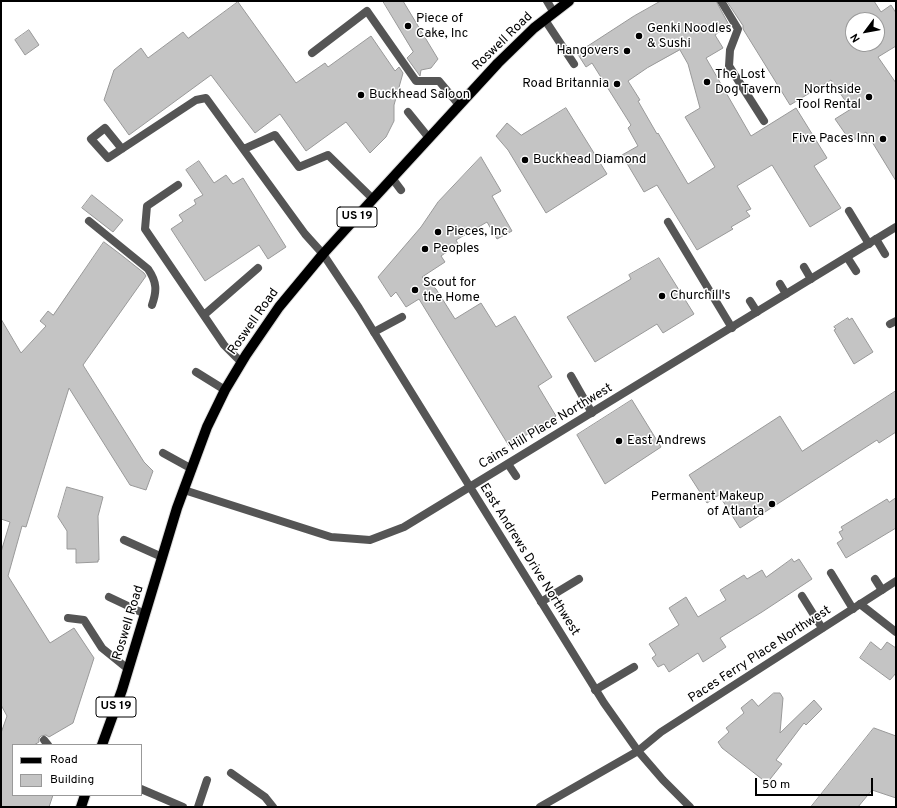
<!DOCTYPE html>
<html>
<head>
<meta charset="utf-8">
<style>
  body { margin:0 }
  #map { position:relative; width:897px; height:808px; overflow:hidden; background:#fff; font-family:Overpass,sans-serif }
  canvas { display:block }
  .frame { position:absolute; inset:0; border:2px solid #000; pointer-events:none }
  .legend { position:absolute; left:12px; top:744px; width:130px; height:52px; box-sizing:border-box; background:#fff; border:1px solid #999; margin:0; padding:5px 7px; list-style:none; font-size:12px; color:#000 }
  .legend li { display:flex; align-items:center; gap:8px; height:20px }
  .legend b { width:20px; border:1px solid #999 }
  .north { position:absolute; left:845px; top:12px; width:40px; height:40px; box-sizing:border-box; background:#fff; border:1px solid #999; border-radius:50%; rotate:238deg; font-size:11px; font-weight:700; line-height:16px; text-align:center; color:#000 }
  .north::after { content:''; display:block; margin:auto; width:14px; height:18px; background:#000; clip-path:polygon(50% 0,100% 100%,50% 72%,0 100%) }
  .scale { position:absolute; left:755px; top:778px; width:118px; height:18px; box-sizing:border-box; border:2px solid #000; border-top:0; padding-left:5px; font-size:12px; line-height:14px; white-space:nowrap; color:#000; -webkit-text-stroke:3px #fff; paint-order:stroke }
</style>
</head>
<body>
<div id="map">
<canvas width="897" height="808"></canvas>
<div class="frame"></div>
<ul class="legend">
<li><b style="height:5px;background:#000"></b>Road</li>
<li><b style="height:11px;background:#c4c4c4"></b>Building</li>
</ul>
<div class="north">N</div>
<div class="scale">50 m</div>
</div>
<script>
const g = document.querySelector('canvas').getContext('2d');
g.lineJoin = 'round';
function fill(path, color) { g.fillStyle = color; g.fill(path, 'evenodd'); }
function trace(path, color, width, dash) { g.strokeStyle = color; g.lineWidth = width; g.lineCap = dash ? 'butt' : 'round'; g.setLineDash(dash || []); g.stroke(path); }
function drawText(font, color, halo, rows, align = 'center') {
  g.font = font + ' Overpass,sans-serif'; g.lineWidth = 3; g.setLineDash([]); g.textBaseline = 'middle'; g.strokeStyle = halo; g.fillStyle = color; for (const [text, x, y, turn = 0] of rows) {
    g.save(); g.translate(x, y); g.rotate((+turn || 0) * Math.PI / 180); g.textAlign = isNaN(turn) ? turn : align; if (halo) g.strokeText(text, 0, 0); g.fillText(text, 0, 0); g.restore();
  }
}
const building = new Path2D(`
  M383 1H403L438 59 431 68 421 70 420 76 407 58 413 52Z
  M661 1H716L729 25 715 35 723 48 706 58 751 136 796 108 827 158 814 166 841 208 810 227 772 165 737 186 751 209 746 211 750 216 731 227 733 229 697 250 657 185 644 192 622 155 638 146 628 128 631 125 592 63 586 67 577 53 634 16ZM680 50 688 64 700 108 685 117 715 167 688 184 658 133 657 134 638 101 640 100 628 81 647 68Z
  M727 1H874L881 12 891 5 896 13V46L878 57 896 83V181L866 132 851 142 835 119 851 109 831 80 790 105 743 29V26ZM853 20H877V44H853Z
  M238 2 296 83 325 63 328 67 371 36 395 71 399 67 403 73 394 105V121L386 137 370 153 346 122 306 151 280 114 255 133 211 75 129 135 104 100 114 70 141 48 148 58 183 32 188 38Z
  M29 30 39 45 25 55 15 40Z
  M566 108 607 174 546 213 508 150 496 136 507 123 521 135Z
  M481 157 501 191 492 196 512 231 497 239 487 222 456 240 458 244 441 256 445 262 422 277 436 289 455 319 481 303 496 327 515 316 552 377 538 386 556 416 509 446 419 299 406 307 396 292 391 297 378 277 421 227 438 202Z
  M199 161 214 183 226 175 233 184 243 178 286 247 268 259 259 245 205 281 171 229 183 221 179 215 196 204 194 200 203 195 186 170Z
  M92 195 123 220 113 232 82 208Z
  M104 242 120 254 144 273 146 276 83 365 144 462 153 471 146 490 130 485 69 388 26 527 22 526 8 576 50 643 74 628 94 658 73 723 49 737 46 735 41 736 39 738V742L34 745H13V795H53L49 807H1V733L7 716 1 705V552L10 522 1 519V319L21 353 46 326 40 321 48 311 53 315Z
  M659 258 694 314 663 333 657 324 595 362 567 317 631 279 629 275Z
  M848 318 849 320 852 318 873 352 854 364 834 330 836 329 834 327Z
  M896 391V432L879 443 877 440 740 528 719 495 707 503 689 475 780 416 802 451Z
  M632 400 661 447 605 484 577 435Z
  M67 487 103 497 98 516 99 560H98V562L76 563V549H67V531L58 517Z
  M896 498V528L846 558 837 543 843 539 839 532 843 530 841 527 887 499 889 502Z
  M792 559 794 562 799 559 812 579 762 612 720 638 726 647 703 662 698 653 669 672 664 664 658 667 652 658 656 655 649 644 679 625 669 608 686 597 698 617 726 600 720 590 744 575 747 579 762 570 766 577Z
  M871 642 881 650 887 642 896 648V673L890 680 860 658Z
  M774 693H780L783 698 780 733 814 700 822 709 806 725 804 723 776 760 782 764 767 783 722 748 718 742 729 732 726 728 744 713 741 708 752 699 758 706Z
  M874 728 896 736V798L872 790 858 807H811Z`);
fill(building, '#c4c4c4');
trace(building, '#999', 1);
const primary = new Path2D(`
  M102 745 122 690 177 508 207 427 225 390 246 355 279 307 323 254 373 199 498 63 534 28 569 1
  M81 807 85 795`);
trace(primary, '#dbdbdb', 12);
trace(new Path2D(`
  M547 1 554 13
  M721 1 738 29 730 50 729 66 764 121
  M545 20 574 64
  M312 53 367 11 416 81H439L459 105
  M408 112 429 138
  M122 149 105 128 91 139 108 158 196 100 206 98 305 234 323 254
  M244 149 275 135 299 167 328 155 373 199
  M392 178 401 190
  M178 185 147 206 145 229 224 345 241 362
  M849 211 869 244
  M89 221 148 269C157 282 157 291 152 305
  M668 222 732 328
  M876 239 885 254
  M847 257 856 271
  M804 267 811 279
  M780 284 786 294
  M750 301 757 312
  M204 315 258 268
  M890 324 896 321
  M374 332 402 317
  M196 372 225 390
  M571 376 592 413
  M163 453 192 469
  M508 464 516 476
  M124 540 162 557
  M831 573 853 609
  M875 579 882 590
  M802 596 822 628
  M109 597 145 614
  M541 602 579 579
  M860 604 896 632
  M68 618 84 620 102 648 128 669
  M595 690 634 667
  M44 740 48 745
  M231 773 265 797 273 807
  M198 807 207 780`), '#555', 8);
trace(new Path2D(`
  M323 254 359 308 604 703 638 751 663 780 690 807
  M184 490 331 537 370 540 404 527 896 227
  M141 789 183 807
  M540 807 638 751 661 732 896 581`), '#555', 8);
trace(primary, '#000', 10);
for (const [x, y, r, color] of [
  [408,26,4,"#000"],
  [639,36,4,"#000"],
  [627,51,4,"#000"],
  [707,82,4,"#000"],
  [617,84,4,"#000"],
  [361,95,4,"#000"],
  [869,97,4,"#000"],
  [883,139,4,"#000"],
  [525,160,4,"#000"],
  [438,232,4,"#000"],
  [425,249,4,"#000"],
  [415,290,4,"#000"],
  [662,296,4,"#000"],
  [619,441,4,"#000"],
  [772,504,4,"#000"]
]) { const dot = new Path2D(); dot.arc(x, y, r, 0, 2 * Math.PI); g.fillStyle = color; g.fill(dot); trace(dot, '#fff', 1.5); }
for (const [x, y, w] of [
  [357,217,40],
  [116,707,40]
]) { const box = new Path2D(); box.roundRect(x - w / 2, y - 10, w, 20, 3); g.fillStyle = '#fff'; g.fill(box); trace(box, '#000', 1); }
drawText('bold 12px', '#000', null, [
  ["US 19",357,217],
  ["US 19",116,707]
]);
drawText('13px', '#000', '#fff', [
  ["Piece of",416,19],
  ["Cake, Inc",416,34],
  ["Genki Noodles",647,29],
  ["& Sushi",647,44],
  ["Hangovers",619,51,"right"],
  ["The Lost",715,75],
  ["Dog Tavern",715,90],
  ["Road Britannia",609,84,"right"],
  ["Northside",861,90,"right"],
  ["Tool Rental",861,105,"right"],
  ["Buckhead Saloon",369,95],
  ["Five Paces Inn",875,139,"right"],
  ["Buckhead Diamond",533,160],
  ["Pieces, Inc",446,232],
  ["Peoples",433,249],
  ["Scout for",423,283],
  ["the Home",423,298],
  ["Churchill's",670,296],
  ["East Andrews",627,441],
  ["Permanent Makeup",764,497,"right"],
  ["of Atlanta",764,512,"right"]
], 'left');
drawText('13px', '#000', '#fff', [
  ["Roswell Road",503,42,-44],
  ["Roswell Road",254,322,-55],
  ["Cains Hill Place Northwest",546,427,-31],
  ["East Andrews Drive Northwest",529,560,58],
  ["Roswell Road",129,623,-73],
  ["Paces Ferry Place Northwest",760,655,-33]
]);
</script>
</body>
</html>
